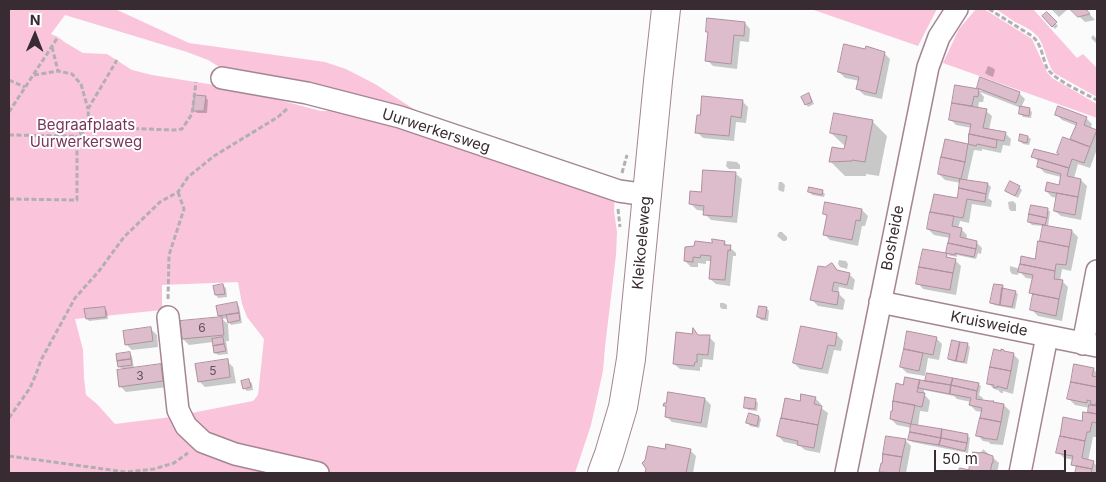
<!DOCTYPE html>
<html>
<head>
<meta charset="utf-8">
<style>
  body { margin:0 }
  #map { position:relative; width:1106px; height:482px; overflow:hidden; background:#fbfbfb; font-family:Inter,sans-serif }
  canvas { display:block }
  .frame { position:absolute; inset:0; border:10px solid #382b31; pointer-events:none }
  .north { position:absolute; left:10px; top:10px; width:50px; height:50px; -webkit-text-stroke:4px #fff; paint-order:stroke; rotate:1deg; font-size:14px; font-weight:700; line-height:20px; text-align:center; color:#382b31 }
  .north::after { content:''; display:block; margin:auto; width:18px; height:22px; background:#382b31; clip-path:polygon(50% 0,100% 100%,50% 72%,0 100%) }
  .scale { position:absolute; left:934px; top:450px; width:132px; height:22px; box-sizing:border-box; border:2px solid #382b31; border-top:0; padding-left:6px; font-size:15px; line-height:18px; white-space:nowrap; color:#382b31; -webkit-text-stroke:4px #fff; paint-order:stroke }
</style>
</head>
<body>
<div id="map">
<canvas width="1106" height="482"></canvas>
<div class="frame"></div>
<div class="north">N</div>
<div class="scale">50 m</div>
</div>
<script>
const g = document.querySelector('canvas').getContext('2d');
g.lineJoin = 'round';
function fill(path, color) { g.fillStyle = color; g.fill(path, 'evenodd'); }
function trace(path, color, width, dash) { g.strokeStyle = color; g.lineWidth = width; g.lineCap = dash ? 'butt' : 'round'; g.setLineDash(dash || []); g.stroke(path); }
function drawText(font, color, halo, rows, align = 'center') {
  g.font = font + ' Inter,sans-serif'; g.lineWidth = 4; g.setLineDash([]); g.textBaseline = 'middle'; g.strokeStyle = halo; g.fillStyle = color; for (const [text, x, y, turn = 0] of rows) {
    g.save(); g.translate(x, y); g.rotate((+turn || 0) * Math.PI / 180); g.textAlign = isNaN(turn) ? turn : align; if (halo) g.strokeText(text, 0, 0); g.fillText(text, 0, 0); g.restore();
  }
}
fill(new Path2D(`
  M9 9H115L189 43 325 62 346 69 375 84 426 117 375 100 226 71 208 60 187 52 65 15 51 34 58 37 66 43 83 53 107 54 132 70 152 75 233 88 321 111 346 110 615 194 614 211 617 232 616 255 605 347 603 371 591 425 575 473H9ZM238 282 242 304 247 317 264 339 258 395 253 401 171 417 115 424 97 404 86 395 84 378 83 350 75 319 162 310V285Z
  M811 9H937L918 46Z
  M976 9H984L1032 39 1047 72 1052 78 1097 104V118L943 63 959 29Z
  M996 9H1033L1077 58 1083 54 1097 68V97L1054 73C1047 63 1046 51 1040 40 1034 30 1025 27 1015 22 1009 18 1002 13 996 9Z`), '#fac4db');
fill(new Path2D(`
  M1051 9H1068L1059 17Z
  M1072 9H1085L1095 20 1085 22Z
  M1047 13 1058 26 1055 29 1044 16Z
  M745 23 750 29 749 42 740 41 737 69 713 66 707 60 709 34 707 32Z
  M1093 35 1097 39 1096 43 1091 38Z
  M884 53 890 59 882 99 864 95 858 89 860 81 845 78 839 72Z
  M988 66 993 68 995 70 993 77 988 75 985 73Z
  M956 86 982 91 978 88 1019 93 1025 99 1021 108 980 92 984 97 983 102H979L978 109 986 111 992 116 989 130 1005 133 1011 139 1010 146 1003 145 1001 153 982 149V151L974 150 967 181 988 184 991 187 988 198 992 201 991 207 972 204 969 223 960 221 958 229H961L967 235 966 240 976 242 982 248 981 254 978 253 976 259 957 255V257L946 255 951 260H955L961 266 956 295 923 289 918 283 924 250 950 255 947 253 950 238 934 235 928 229 958 200 961 183 945 180 939 174 946 141 969 145 972 128 956 125 950 119Z
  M809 95 811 97 814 104 808 107 806 104Z
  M205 97 208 100 207 113H197L195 110Z
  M742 101 748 107 746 123 736 122 734 141 703 138 697 132Z
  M1029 109 1032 112 1031 118 1023 117 1021 114Z
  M1056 114 1086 118 1092 124 1090 129 1097 132V149L1090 168 1078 164 1074 178 1081 180 1087 186 1081 220 1061 216 1055 211 1058 198 1052 197 1046 191 1060 186 1061 177 1045 173 1039 167V162L1033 156 1063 158 1058 153 1071 141 1077 126 1062 120Z
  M872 121 887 136 879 176 866 174V176H845L830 161 845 151 846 147 831 133Z
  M1028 137 1031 139 1029 145 1023 144 1020 141Z
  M727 161 737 162 740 165V169H729L726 166Z
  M736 174 742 179 737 223 711 220 705 214V211L697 210 691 204 702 194Z
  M779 182H782L785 185 784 192 780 191 778 189Z
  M1019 187 1022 190 1018 198 1007 191Z
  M822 191 825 194 824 197 812 195 810 192Z
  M1013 201 1016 204V211H1011L1009 209 1008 202Z
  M862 210 868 216 865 226H862L858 246 830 240 824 234 828 217 824 213Z
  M1048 210 1050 212 1048 227 1072 231 1078 237 1071 271 1062 269 1060 281H1062L1068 287 1062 321 1038 316 1032 310 1034 296 1031 293 1033 279 1026 278 1019 271 1018 275 1012 274 1010 271V266L1017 268 1020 271 1036 260 1041 243 1044 226 1032 225 1029 222Z
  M779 232H782L787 237V240L785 241H783L777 236Z
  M724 242 736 253V256H733L730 286 716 284 710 279 712 261H706V264L698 263V267H691L685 261 713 244Z
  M839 260 846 261 848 264 847 269 840 267 838 264Z
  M832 264 839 272 849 274 855 280 853 290 839 287 838 293 845 300 843 310 818 306 812 300 825 268Z
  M223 285 226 288 227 297 218 298 216 295Z
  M1002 286 1006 290 1015 292 1018 294 1015 309 994 305 992 303Z
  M720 303H724L727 305V309H722L720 307Z
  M236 304 239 306 242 323 231 325 229 322 228 318 222 319 228 324 229 341H226L228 354 218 355 215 353 213 342 189 345 183 339 222 318 219 316 218 307Z
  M104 308 107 311 108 319 89 321 87 318Z
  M767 309 769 311 768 321 761 320 758 317Z
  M151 329 157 335 158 347 132 350 126 344Z
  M694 331 699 336 709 337 715 343 713 360 703 359 702 367H700V371L680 369 674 364 693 335Z
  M908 333 936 338 942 344 939 360 928 358 925 376 907 373 901 367Z
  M837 335 843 341 841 351 834 350 828 374 800 369 794 363Z
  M953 341 968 345 970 347 967 364 952 361 949 359Z
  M129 354 132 356 134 369 160 366 166 372 168 387 126 392 120 386 123 370 120 367Z
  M1013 354 1019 360 1013 394 1003 391V393H1001L998 390 994 389 989 384Z
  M227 361 233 367 236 383 205 387 199 381Z
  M1093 369 1097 373V429L1096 437H1093L1088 461 1093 462 1097 466V473H1077L1078 469 1073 464 1074 460 1064 458 1058 452 1082 422 1092 415 1089 412 1090 408 1075 405 1069 399Z
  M249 381 252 383 253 390 247 391 244 388Z
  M926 382 978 384 981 386 979 395 983 398 982 401 1004 405 1010 411 1003 445 990 444 989 442 983 441 977 435 982 412 976 411 970 405 971 402 957 399 954 396 924 390V394L930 401 928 412 920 411 918 426 968 436 970 438 968 453 912 442 910 439 912 428 897 425 891 419 904 386Z
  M815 398 821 404 820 407 828 413 820 453 805 450 799 445 784 442 778 436 801 403Z
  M705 399 711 405 707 428 672 422 666 416 667 408 665 405Z
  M756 401 758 403 757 411 748 410 745 407Z
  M759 417 761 419 759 428 750 426 748 423Z
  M905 440 911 446 906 473H883L881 471Z
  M983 449 999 463 997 473H960L961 469 970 471 974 453 981 455Z
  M690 450 696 456 693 473H647V469L666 451Z`), '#0003');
const building = new Path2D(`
  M1070 9H1086L1090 14 1078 17Z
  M1047 12 1057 22 1052 27 1042 16Z
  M707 18 745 22 744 36 734 35 731 64 705 61 708 32H706Z
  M844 44 865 49 866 46 885 52 876 94 856 89 859 77 838 72Z
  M980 77 1020 92 1016 103 977 88Z
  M955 85 979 89 978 97 974 96 972 106 952 103Z
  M809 93 812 102 805 105 801 97Z
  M195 95 206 96 204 111H193Z
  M702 96 743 100 741 118 731 116 729 136 695 133 697 115H700Z
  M952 103 987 109 983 128 1006 132 1004 141 969 134 971 124 949 120Z
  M1020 106 1030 108 1029 116 1019 114Z
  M1058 106 1087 117 1084 125 1097 130 1090 147 1070 139 1077 123 1055 115Z
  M834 113 873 120 865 162 852 160V161L829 162 832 147 844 149 847 136 830 133Z
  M969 134 997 140 996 148 977 144 976 146 968 144 965 162 941 157 945 139 968 144Z
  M1020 134 1028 136 1027 143 1019 141Z
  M1063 137 1090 147 1084 163 1072 159 1069 168 1031 157 1034 149 1058 155 1059 154 1057 153Z
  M941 157 965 162 961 179 938 174Z
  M1039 159 1069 168 1067 176 1081 179 1078 197 1045 191 1047 182 1059 185 1061 174 1037 167Z
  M703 170 736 172 732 217 703 215 704 206 689 204 690 191 701 192Z
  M960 179 988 183 986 194 959 188Z
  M1010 181 1020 186 1015 196 1005 191Z
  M809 187 823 190 822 195 808 192Z
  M959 188 986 194 985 202 967 199 963 218 930 212 934 194 957 198Z
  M1057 193 1078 197 1075 215 1054 211Z
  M825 202 862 209 860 221 856 220 852 240 823 235 827 215 823 214Z
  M1031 205 1048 208 1047 218 1029 214Z
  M930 212 954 216 952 226 962 228 960 237 977 241 976 249 948 243 950 234 927 229Z
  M1029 214 1047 218 1045 225 1028 222Z
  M1043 225 1072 230 1069 247 1040 241Z
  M712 239 725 241 724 245H731L730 251 728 250 725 280 709 279 711 256 701 255 700 258 693 257V262L684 261 685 247 694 246 695 241 712 243Z
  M1038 241 1069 247 1066 265 1056 264 1055 271 1020 264 1021 256 1035 259Z
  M948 243 976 249 974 257 955 253V255L946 253Z
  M923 249 946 253 947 254 946 257 956 259 953 273 919 267Z
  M832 263 837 270 850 273 847 285 834 282 832 291 839 292 837 305 810 300 818 266 825 267Z
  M1020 264 1055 271 1054 279 1063 280 1059 299 1029 293 1033 275 1018 272Z
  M919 267 953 273 950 290 916 284Z
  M223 284 225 294 215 295 213 286Z
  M994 284 1003 285 1000 305 990 303Z
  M1002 288 1016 291 1012 307 1000 305Z
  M1033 294 1059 299 1056 316 1030 310Z
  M237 302 239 313 218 316 216 306Z
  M759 306 767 307 765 319 757 317Z
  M105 307 106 317 86 319 84 309Z
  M239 313 240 320 228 323 226 315Z
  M222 317 224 335 182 339 180 321Z
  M801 326 837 333 835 346 828 345 822 369 793 363Z
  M151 327 153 341 125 345 123 331Z
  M693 328 698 335H710L708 355 697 354V362H695L694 366 673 364 676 332 692 334Z
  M907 331 937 337 933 355 904 349Z
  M223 337 224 344 213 346 212 339Z
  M952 340 960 342 956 361 948 359Z
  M960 342 968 343 964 362 956 361Z
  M224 344 226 351 214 353 213 346Z
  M904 349 923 353 919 371 900 367Z
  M994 349 1001 351V349L1004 350V351L1014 353 1011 371 990 367Z
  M130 352 131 359 117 361 116 354Z
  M131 359 132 365 118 367 117 361Z
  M228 359 230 377 198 382 195 364Z
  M161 364 163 381 119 387 117 370Z
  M1074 364 1094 368 1092 376 1097 377V387L1071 382Z
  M990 367 1011 371 1007 389 997 386V388L993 387 994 385 987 384Z
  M927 373 953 378 951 385 925 381Z
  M905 377 920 380 917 392 925 393 922 407 893 401 896 383 903 385Z
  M953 378 979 383 977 391 951 385Z
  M249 379 251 387 243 389 241 381Z
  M920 380 951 385 950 394 918 388Z
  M1071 382 1097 387V397L1096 405 1090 404 1091 401 1087 400V403L1067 399Z
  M951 385 977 391 976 399 990 401H994L993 402 1004 404 1001 422 980 418 982 408 969 405 971 398 950 394Z
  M668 392 705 398 701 423 665 417 666 406H663L664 403H666Z
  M801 394 816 397 814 404 822 406 818 425 781 418 785 398 800 401Z
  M745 397 756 399 755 409 744 408Z
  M893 401 915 405 911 424 890 419 891 411H892Z
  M1089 405 1097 406V414L1088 412Z
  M1083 412 1097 414V423L1092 422 1090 432H1087L1085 441 1060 436 1063 417 1082 421Z
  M749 413 759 416 757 426 746 423Z
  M781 418 818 425 814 448 797 445 798 441 777 436Z
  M980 418 1001 422 997 440 983 438V437L976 436Z
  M911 424 942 429 941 438 910 432Z
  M942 429 968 434 967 443 941 438Z
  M910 432 941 438 939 445 908 440Z
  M886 436 906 439 902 457 883 454Z
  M1060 436 1085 441 1082 458 1094 461 1092 469 1071 465 1073 456 1056 453Z
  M941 438 967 443 965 451 939 445Z
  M666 444 691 449 686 473H645L646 469 642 463 645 460 648 446 665 449Z
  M973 452 980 453 981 452 993 456V463H992L990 473 969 470Z
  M883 454 902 457 899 473 879 472 881 463H882Z
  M1077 466 1092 469 1091 473H1075Z
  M960 468 969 470 987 473H958Z`);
fill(building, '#ddbdcb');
trace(building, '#af919e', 1);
const street = new Path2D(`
  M222 78 307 93 400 117 619 191 647 195
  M880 302 1097 346
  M168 317 178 410 186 426 203 442 235 454 318 473
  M1083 344 1097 271
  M846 473 928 67 939 37 957 9
  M1020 473 1047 336`);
const secondary = new Path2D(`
  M602 473 609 454 623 407 631 359 658 81 666 9`);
trace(street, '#a48693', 24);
trace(secondary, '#a48693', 30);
trace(new Path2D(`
  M989 9 1032 36C1042 44 1042 57 1047 68 1054 80 1084 93 1097 100
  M52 47 58 71 72 74 81 84 88 109
  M34 75 58 71
  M9 80 25 87
  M9 112 58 37
  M89 127 174 130 182 129 192 114 196 82
  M9 135 77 136
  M622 173 627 155
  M9 199 77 200V136L89 127 88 109 117 60
  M618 209 620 227
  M168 299 169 255 184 209 178 192
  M9 418 30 388 36 374 41 360 75 298 99 271 124 237 160 202 178 192 188 177 214 156 278 117 288 108
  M9 456 126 472 154 469 174 463 188 453`), '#b3afb1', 3, [5, 2.5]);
trace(street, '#fff', 21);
trace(secondary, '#fff', 28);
drawText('12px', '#615058', null, [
  ["6",202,328],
  ["5",213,371],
  ["3",140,376]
]);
drawText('15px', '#773757', '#fff', [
  ["Begraafplaats",86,125],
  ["Uurwerkersweg",86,142]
]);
drawText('15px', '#382b31', '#fff', [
  ["Uurwerkersweg",436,131,18],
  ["Bosheide",893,238,-79],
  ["Kleikoeleweg",642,243,-85],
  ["Kruisweide",989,324,11]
]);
</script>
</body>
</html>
